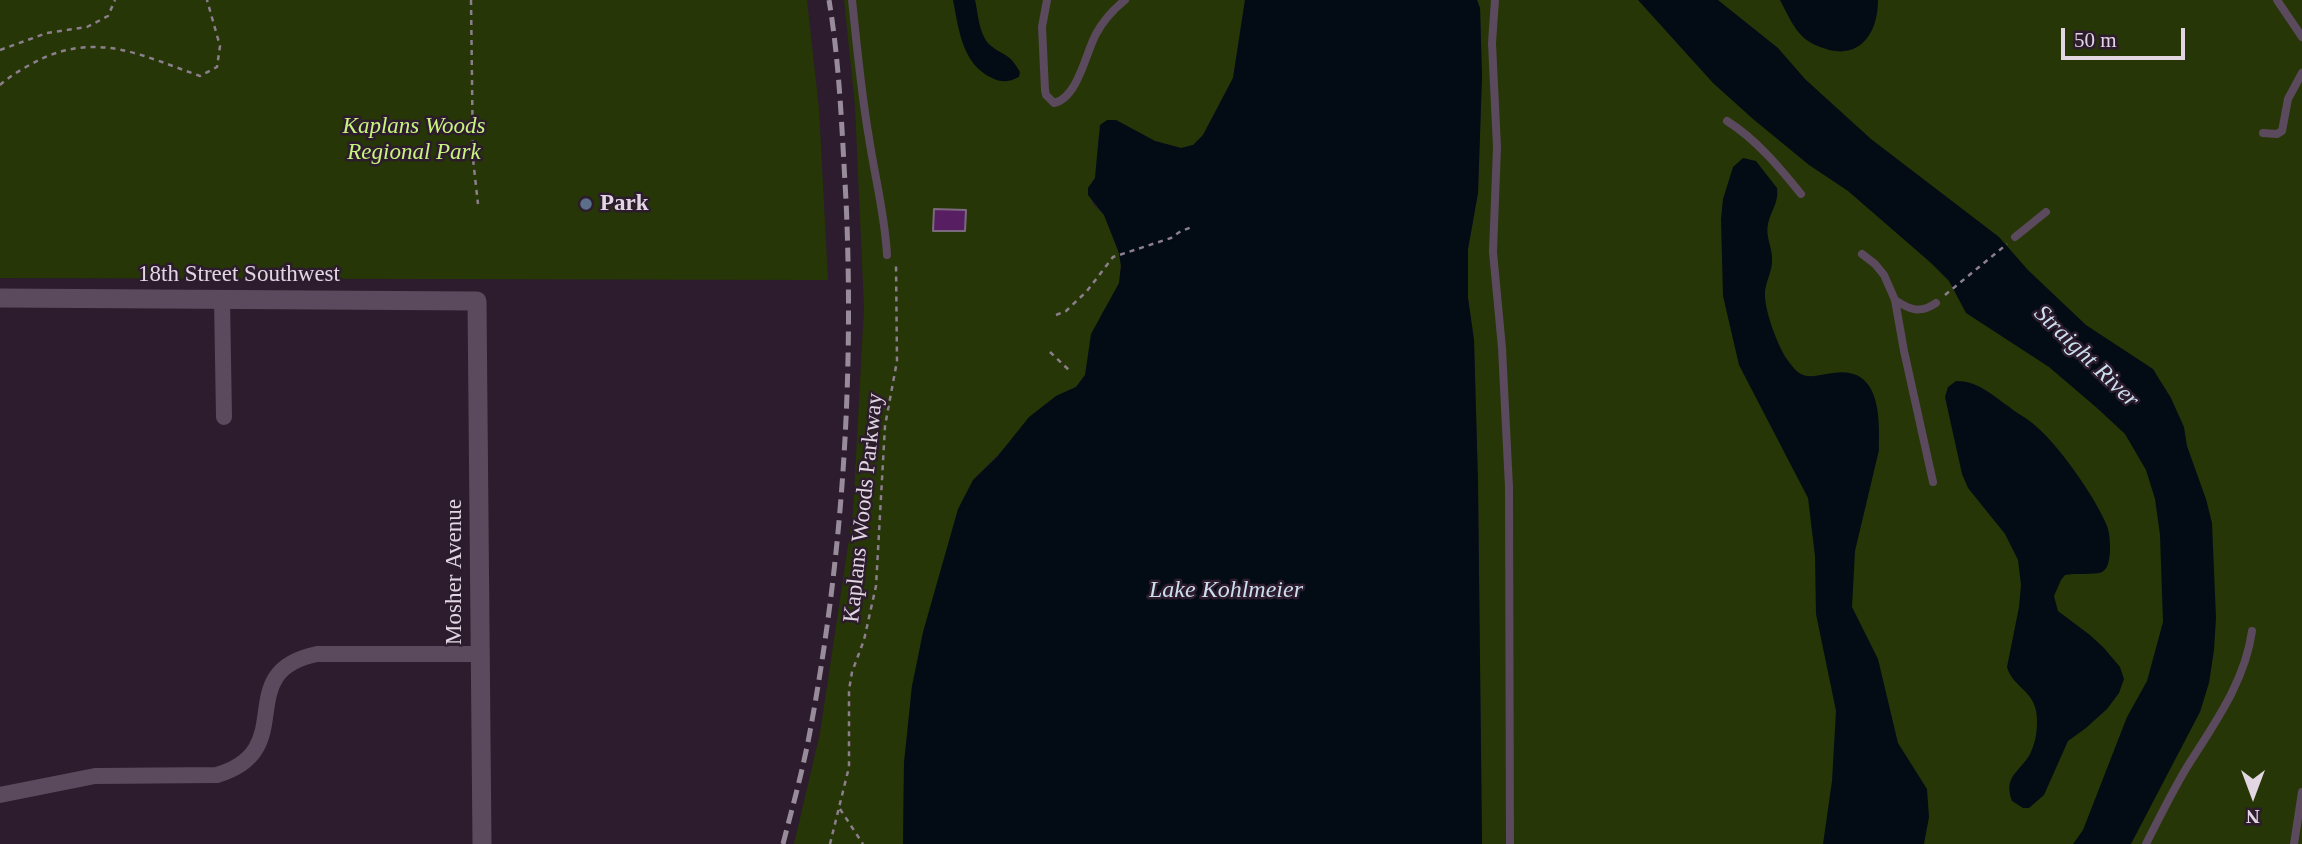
<!DOCTYPE html>
<html>
<head>
<meta charset="utf-8">
<style>
  body { margin:0 }
  #map { position:relative; width:2302px; height:844px; overflow:hidden; background:#2c1c2d; font-family:Georgia,serif }
  canvas { display:block }
  .north { position:absolute; left:2218px; top:760px; width:70px; height:70px; -webkit-text-stroke:5px #2c1c2d; paint-order:stroke; rotate:180deg; font-size:19px; font-weight:700; line-height:28px; text-align:center; color:#e1d6e2 }
  .north::after { content:''; display:block; margin:auto; width:24px; height:32px; background:#e1d6e2; clip-path:polygon(50% 0,100% 100%,50% 72%,0 100%) }
  .scale { position:absolute; left:2061px; top:28px; width:124px; height:32px; box-sizing:border-box; border:4px solid #e1d6e2; border-top:0; padding-left:9px; font-size:21px; line-height:24px; white-space:nowrap; color:#e1d6e2; -webkit-text-stroke:5px #2c1c2d; paint-order:stroke }
</style>
</head>
<body>
<div id="map">
<canvas width="2302" height="844"></canvas>
<div class="north">N</div>
<div class="scale">50 m</div>
</div>
<script>
const g = document.querySelector('canvas').getContext('2d');
g.lineJoin = 'round';
function fill(path, color) { g.fillStyle = color; g.fill(path, 'evenodd'); }
function trace(path, color, width, dash) { g.strokeStyle = color; g.lineWidth = width; g.lineCap = dash ? 'butt' : 'round'; g.setLineDash(dash || []); g.stroke(path); }
function drawText(font, color, halo, rows, align = 'center') {
  g.font = font + ' Georgia,serif'; g.lineWidth = 5; g.setLineDash([]); g.textBaseline = 'middle'; g.strokeStyle = halo; g.fillStyle = color; for (const [text, x, y, turn = 0] of rows) {
    g.save(); g.translate(x, y); g.rotate((+turn || 0) * Math.PI / 180); g.textAlign = isNaN(turn) ? turn : align; if (halo) g.strokeText(text, 0, 0); g.fillText(text, 0, 0); g.restore();
  }
}
fill(new Path2D(`
  M0 0H807L819 109 828 280 0 278Z
  M844 0H1245L1233 78 1203 135 1193 145 1181 148 1155 141 1116 120 1099 134 1095 178 1088 188 1093 204 1104 215 1119 253 1121 266 1119 283 1114 296 1101 315 1085 375 1076 387 1056 396 973 480 912 686 904 763 903 844H794L820 733 853 512 864 308 855 106Z
  M1477 0H2302V844H1482L1478 482 1474 340 1468 298V249L1478 193 1482 76 1480 8Z`), '#273606');
fill(new Path2D(`
  M953 0H975C978 13 979 35 990 45 1004 57 1008 51 1020 72L1019 77C1009 82 1002 83 992 78 962 64 959 30 953 0Z
  M1245 0H1477L1480 8 1482 76 1478 193 1468 249V298L1474 340 1478 482 1482 844H903L904 763 912 686 923 632 958 509 973 480 997 457 1029 417 1056 396 1076 387 1085 375 1091 334 1119 283 1121 266 1119 253 1104 215 1088 195V188L1095 178 1100 125 1107 120H1116L1155 141 1181 148 1193 145 1203 135 1233 78Z
  M1638 0H1718L1778 48 1805 79 1871 139 1999 237 2028 270 2086 325 2153 369 2171 398 2184 427 2187 446 2206 499 2212 523 2216 618 2214 650 2209 683 2200 712 2131 844H2073L2083 830 2127 717 2147 681 2163 622 2160 535 2155 499 2146 470 2125 434 2097 408 2049 367 1966 313 1949 281 1931 263 1848 191 1809 165 1753 119 1713 83Z
  M1780 0H1878C1878 30 1863 58 1829 50 1820 47 1811 44 1804 38 1793 28 1787 13 1780 0Z
  M1743 158 1756 161 1777 188C1779 203 1771 210 1768 224 1765 237 1773 248 1772 261 1772 272 1766 281 1765 292 1764 310 1777 343 1786 358 1790 363 1795 371 1801 374 1810 379 1823 374 1833 373 1880 366 1880 415 1879 450L1855 551 1852 607 1878 659 1898 743 1927 789 1929 817 1924 844H1823L1832 781 1836 711 1816 614 1815 556 1808 498 1739 365 1723 296 1721 219 1723 199 1733 167Z
  M1956 381C1978 381 1992 395 2008 406 2015 412 2023 416 2031 422 2056 441 2095 496 2107 526 2110 534 2110 543 2110 552 2109 559 2109 568 2102 572 2096 575 2075 573 2065 575L2061 580 2054 596 2058 611 2090 635 2104 648 2120 667 2124 679 2119 693 2107 709 2086 728 2068 741 2044 795 2029 808H2023L2012 801C2003 776 2019 773 2030 754 2035 744 2037 733 2037 722 2038 690 2013 689 2007 667L2019 607 2021 585 2018 560 2005 534 1968 488 1962 474 1945 397 1948 387Z`), '#030c14');
const building = new Path2D(`
  M934 209 966 210 965 231H933Z`);
fill(building, '#571f62');
trace(building, '#7b697e', 2);
trace(new Path2D(`
  M471 0 473 159 478 204
  M0 50 47 33 87 27 108 16 115 0
  M0 85C11 75 27 66 41 59 100 32 143 56 200 76L217 67 220 46 207 0
  M1945 295 2007 244
  M1056 315 1066 311 1087 291 1113 257 1171 238 1181 231 1192 227
  M1050 352 1070 371
  M840 809 863 844
  M830 844 849 767V690L852 672 864 640 876 586 885 426 897 361 896 263`), '#8c7f8d', 2.5, [5, 5]);
trace(new Path2D(`
  M852 0C857 46 861 92 869 138 875 178 885 215 887 255
  M1047 0 1042 27 1045 90 1046 95 1054 103C1078 98 1086 52 1096 34 1103 21 1114 9 1125 0
  M1495 0 1492 43 1497 147 1493 252 1502 348 1509 487 1510 844
  M2277 0 2302 37
  M1727 121C1756 139 1780 168 1801 194
  M2263 133 2277 134 2282 131 2288 99 2302 73
  M2015 237 2046 212
  M1862 254 1875 264 1884 275 1895 300 1904 351 1933 482
  M1895 300C1910 310 1920 314 1936 303
  M2146 844C2159 818 2172 792 2187 767 2214 724 2245 682 2252 631
  M2294 844 2302 792`), '#5b495d', 8);
trace(new Path2D(`
  M222 299 224 417
  M0 795 95 776 217 775C302 750 229 672 317 654H480`), '#5b495d', 16);
trace(new Path2D(`
  M0 298 477 301 482 844`), '#5b495d', 19);
trace(new Path2D(`
  M783 844C793 805 804 766 811 726 843 552 854 376 846 200 842 134 840 66 829 0`), '#998c9a', 5, [14, 7]);
for (const [x, y, r, color] of [
  [586,204,7,"#5c6f8a"]
]) { const dot = new Path2D(); dot.arc(x, y, r, 0, 2 * Math.PI); g.fillStyle = color; g.fill(dot); trace(dot, '#2c1c2d', 2.5); }
drawText('italic 23px', '#c8f37e', '#2c1c2d', [
  ["Kaplans Woods",414,127],
  ["Regional Park",414,153]
]);
drawText('bold 23px', '#e1d6e2', '#2c1c2d', [
  ["Park",600,204]
], 'left');
drawText('23px', '#e1d6e2', '#2c1c2d', [
  ["18th Street Southwest",239,275],
  ["Kaplans Woods Parkway",864,508,-84],
  ["Mosher Avenue",455,572,-90]
]);
drawText('italic 24px', '#cbdfef', '#2c1c2d', [
  ["Straight River",2086,357,44],
  ["Lake Kohlmeier",1226,591]
]);
</script>
</body>
</html>
